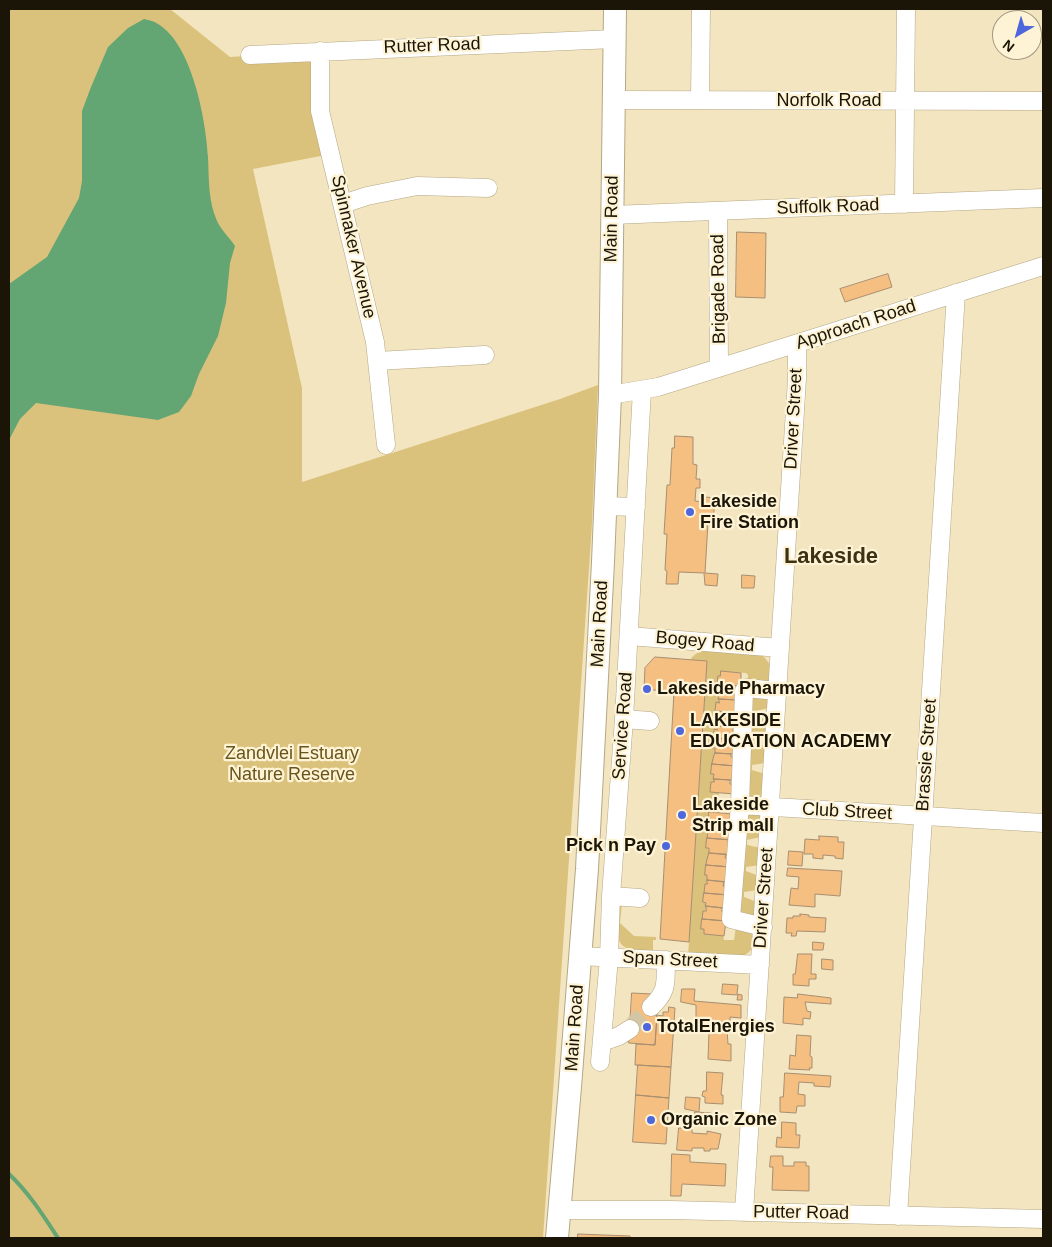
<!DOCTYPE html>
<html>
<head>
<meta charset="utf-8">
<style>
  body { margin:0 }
  #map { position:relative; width:1052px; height:1247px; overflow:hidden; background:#f3e5c0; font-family:Arial,sans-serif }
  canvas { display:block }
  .frame { position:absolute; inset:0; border:10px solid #1a1507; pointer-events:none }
  .north { position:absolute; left:992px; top:10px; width:50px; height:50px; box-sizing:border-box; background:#fef3d5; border:1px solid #a39a83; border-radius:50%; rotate:218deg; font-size:14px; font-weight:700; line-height:20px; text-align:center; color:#1a1507 }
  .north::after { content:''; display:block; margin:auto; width:18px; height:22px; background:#4e67dc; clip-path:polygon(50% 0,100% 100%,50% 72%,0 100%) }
</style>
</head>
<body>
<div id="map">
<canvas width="1052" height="1247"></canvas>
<div class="frame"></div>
<div class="north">N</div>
</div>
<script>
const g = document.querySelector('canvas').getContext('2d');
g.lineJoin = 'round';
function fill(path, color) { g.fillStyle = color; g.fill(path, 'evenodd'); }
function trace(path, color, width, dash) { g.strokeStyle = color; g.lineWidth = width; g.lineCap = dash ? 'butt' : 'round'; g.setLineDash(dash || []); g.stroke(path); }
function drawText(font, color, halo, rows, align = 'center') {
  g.font = font + ' Arial,sans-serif'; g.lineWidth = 4.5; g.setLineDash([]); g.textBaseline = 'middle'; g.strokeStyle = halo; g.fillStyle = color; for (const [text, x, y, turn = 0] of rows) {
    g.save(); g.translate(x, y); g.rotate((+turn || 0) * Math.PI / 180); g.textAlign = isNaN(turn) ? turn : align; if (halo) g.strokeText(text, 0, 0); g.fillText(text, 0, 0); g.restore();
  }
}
fill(new Path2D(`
  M9 9H170L230 57 320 51 331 154 253 169 302 388V482L560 399 598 385 592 524 543 1238H9Z
  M701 650 760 654C773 663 771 671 770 685L748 680V675L746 673 721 672 714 782 710 792 719 793 718 813 709 812 711 822 704 934 723 935 724 940H734L736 926 755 929C755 936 755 945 750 951 739 963 703 956 688 956L707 661 691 660 692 657Z
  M770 693 769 708 756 711V716L769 720 767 734 754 736V742L767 747 766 763 752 765V770L765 774 763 798 750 802 743 782 751 772V765L747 764 746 745 753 744V739L746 736 749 718 754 717 755 713 751 711 752 694Z
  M749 810 763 816 761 837 747 840V845L761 848 760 865 746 867V871L759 876 758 890 744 892V897L757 902 756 917 739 916 740 902 742 900V894L738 891 742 872H744L746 840 741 839Z
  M622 903 620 923 634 936 656 937V940H653V953C610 949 618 942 619 905Z`), '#dbc27c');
fill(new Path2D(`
  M144 19C148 20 154 21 158 24 192 44 206 120 208 157 209 178 208 201 217 221 221 230 230 238 235 246L230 263 226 303 218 336 199 374 191 396 179 412 158 420 36 403 20 419 9 440V284L47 257 79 198 82 181V111L91 87 108 47 128 28Z`), '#63a573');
trace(new Path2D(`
  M9 1174C29 1193 43 1215 58 1238`), '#63a573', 4);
const building = new Path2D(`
  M737 232 766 233 765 298 736 297Z
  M888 274 892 287 845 302 840 289Z
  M675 436 693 437V464L697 465 696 479H700V488H696L695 501 703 502 705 497 715 498 713 523 708 522 705 573 718 574 717 586 705 585 704 573 679 572 678 584H666L667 571 665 570 667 534H664L667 485H670L672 448H674Z
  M742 575 755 576 754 588H742Z
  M655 657 707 661 689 942 660 939 674 692 644 689 645 668Z
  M721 671 741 673V686L717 684 718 676H720Z
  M717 684 741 686 739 700 718 699 719 694H716Z
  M719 699 735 700 739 713 715 711 716 702 719 703Z
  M715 711 739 713 737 727 717 726V721H714Z
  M717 726 733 727V731H738V740L714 738V729L717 730Z
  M714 738 738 740 735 754 715 753V748H712Z
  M715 753 731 754V757H737L736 766 712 764Z
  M712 764 736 766 734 780 713 779 714 774H711Z
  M714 779 730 780V784H735L734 794 710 792 711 782H714Z
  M709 812 733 814 731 828 710 827 711 822H708Z
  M711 827 727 828V831L732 832 731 840 707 838 708 830H711Z
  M819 836 838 837V842H844L843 859 835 858V856L823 855V859L813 858V854H804L805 839 819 840Z
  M707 838 731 840 729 855 709 853V848H706Z
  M789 851 803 852 802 866 788 865Z
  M709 853 726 854 725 858 730 859V867L706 865Z
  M706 865 730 867 728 882 707 880V875H705Z
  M788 868 842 871 840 896 815 894V907L789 905 791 888 798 889 799 877 787 876Z
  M707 880 724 882 723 886H729L728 895 704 893 705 884H707Z
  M704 893 728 895 725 908 705 906 706 903 703 902Z
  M706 906 722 908V912L727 913 726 921 702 919 703 911H706Z
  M800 914 809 915V917L826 918 825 932 797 931 796 936H791L792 933H786L787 918H793V916H800Z
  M702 919 726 921 724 936 704 934V929H701Z
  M813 942 824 943 823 950H813Z
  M798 954H812L811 974H816V979H809V986L793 985V974H795Z
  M822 959 833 960V970L822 969Z
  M723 984 738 985 737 994 742 995V1000H737L738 995 722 994Z
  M682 989H695L694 1001 741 1005V1018L730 1017V1022L696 1020V1005L681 1002Z
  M632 993 652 994 650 1015H657L655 1045 629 1043Z
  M798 994 831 998V1004L805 1002 807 1011 811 1012 810 1019 803 1018V1025L783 1023 784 997 797 998Z
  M669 1007 675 1008 671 1067 635 1065 636 1044 655 1045 657 1015 663 1016V1012H668Z
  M715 1029H727L728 1044H731V1061L708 1059 709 1033 715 1034Z
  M797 1035 811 1036 810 1056 812 1057V1068H809L810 1070 789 1069 790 1055 795 1056Z
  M638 1065 671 1067 669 1098 636 1095Z
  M707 1072 723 1073 721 1095H723V1104L705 1103V1097L702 1096 703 1091H706Z
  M785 1073 831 1076 830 1087 814 1086V1083L799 1082 798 1094 805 1095V1106H797L796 1113 780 1112V1097H783Z
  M636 1095 669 1098 666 1144 633 1142Z
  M686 1097 700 1098 699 1112 685 1109Z
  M695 1112 711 1113V1125L695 1124Z
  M782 1122 796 1123V1135H800L799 1148 776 1147 777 1137 781 1138Z
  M679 1128 692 1129V1133L707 1134V1131L721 1134 718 1149H710V1151H704V1148H692V1151L677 1150Z
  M672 1154 690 1155V1162L726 1164 725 1186 682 1184 681 1196H671Z
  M771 1156H783V1166H794V1162H806V1166H809V1191L772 1190 773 1167H770Z
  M578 1234 630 1236V1238H578Z`);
fill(building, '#f4bf80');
trace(building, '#a88e71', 1);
trace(new Path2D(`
  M630 1029 651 1007`), '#d2c6a4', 18, [18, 9]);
const minor = new Path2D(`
  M320 51V111L375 342 386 445
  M250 55 614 39
  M614 100 1043 101
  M700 100 701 9
  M343 204 367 196 417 186 488 188
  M904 204 906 9
  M718 211 719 368
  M612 215 1043 198
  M377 361 485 355
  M610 395 658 387 1043 266
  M605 506 636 507
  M629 636 780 648
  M624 719 650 721
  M740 805 744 691 746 688 777 691
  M611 896 640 898
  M763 927 731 919 740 805 1043 823
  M580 956 760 965
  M651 1007C669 990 665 982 666 960
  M602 1042 619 1036 630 1029
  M600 1062 609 958 611 896 624 719 642 390
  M560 1210H670L1043 1219
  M744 1212 797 379V344
  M898 1216 956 293`);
const major = new Path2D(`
  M557 1238 570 1087 587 869 603 562 610 395 615 9`);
trace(minor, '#b4a784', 19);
trace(major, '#b4a784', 24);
trace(minor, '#fff', 18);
trace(major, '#fff', 22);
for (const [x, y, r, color] of [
  [690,512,5,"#4e67dc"],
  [647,689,5,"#4e67dc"],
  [680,731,5,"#4e67dc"],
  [682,815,5,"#4e67dc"],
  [666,846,5,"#4e67dc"],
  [647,1027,5,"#4e67dc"],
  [651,1120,5,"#4e67dc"]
]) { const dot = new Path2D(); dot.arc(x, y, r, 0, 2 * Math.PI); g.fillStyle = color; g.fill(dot); trace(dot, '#fef3d5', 2); }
drawText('18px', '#1a1507', '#fef3d5', [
  ["Rutter Road",432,46,-2],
  ["Norfolk Road",829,101],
  ["Suffolk Road",828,207,-2],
  ["Main Road",612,219,-89],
  ["Spinnaker Avenue",353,247,77],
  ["Brigade Road",719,289,-91],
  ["Approach Road",856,325,-18],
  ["Driver Street",794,419,-87],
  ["Main Road",600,624,-87],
  ["Bogey Road",705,642,5],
  ["Service Road",623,726,-86],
  ["Brassie Street",927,755,-86],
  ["Club Street",847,812,3],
  ["Driver Street",764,898,-86],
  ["Span Street",670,960,3],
  ["Main Road",575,1028,-86],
  ["Putter Road",801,1213,1]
]);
drawText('bold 18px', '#1a1507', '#fef3d5', [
  ["Lakeside",700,502],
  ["Fire Station",700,523],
  ["Lakeside Pharmacy",657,689],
  ["LAKESIDE",690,721],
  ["EDUCATION ACADEMY",690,742],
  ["Lakeside",692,805],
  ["Strip mall",692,826],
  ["Pick n Pay",656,846,"right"],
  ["TotalEnergies",657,1027],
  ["Organic Zone",661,1120]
], 'left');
drawText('18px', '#68551c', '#fef3d5', [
  ["Zandvlei Estuary",292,754],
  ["Nature Reserve",292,775]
]);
drawText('bold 22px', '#3d3212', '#fef3d5', [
  ["Lakeside",831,557]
]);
</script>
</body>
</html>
